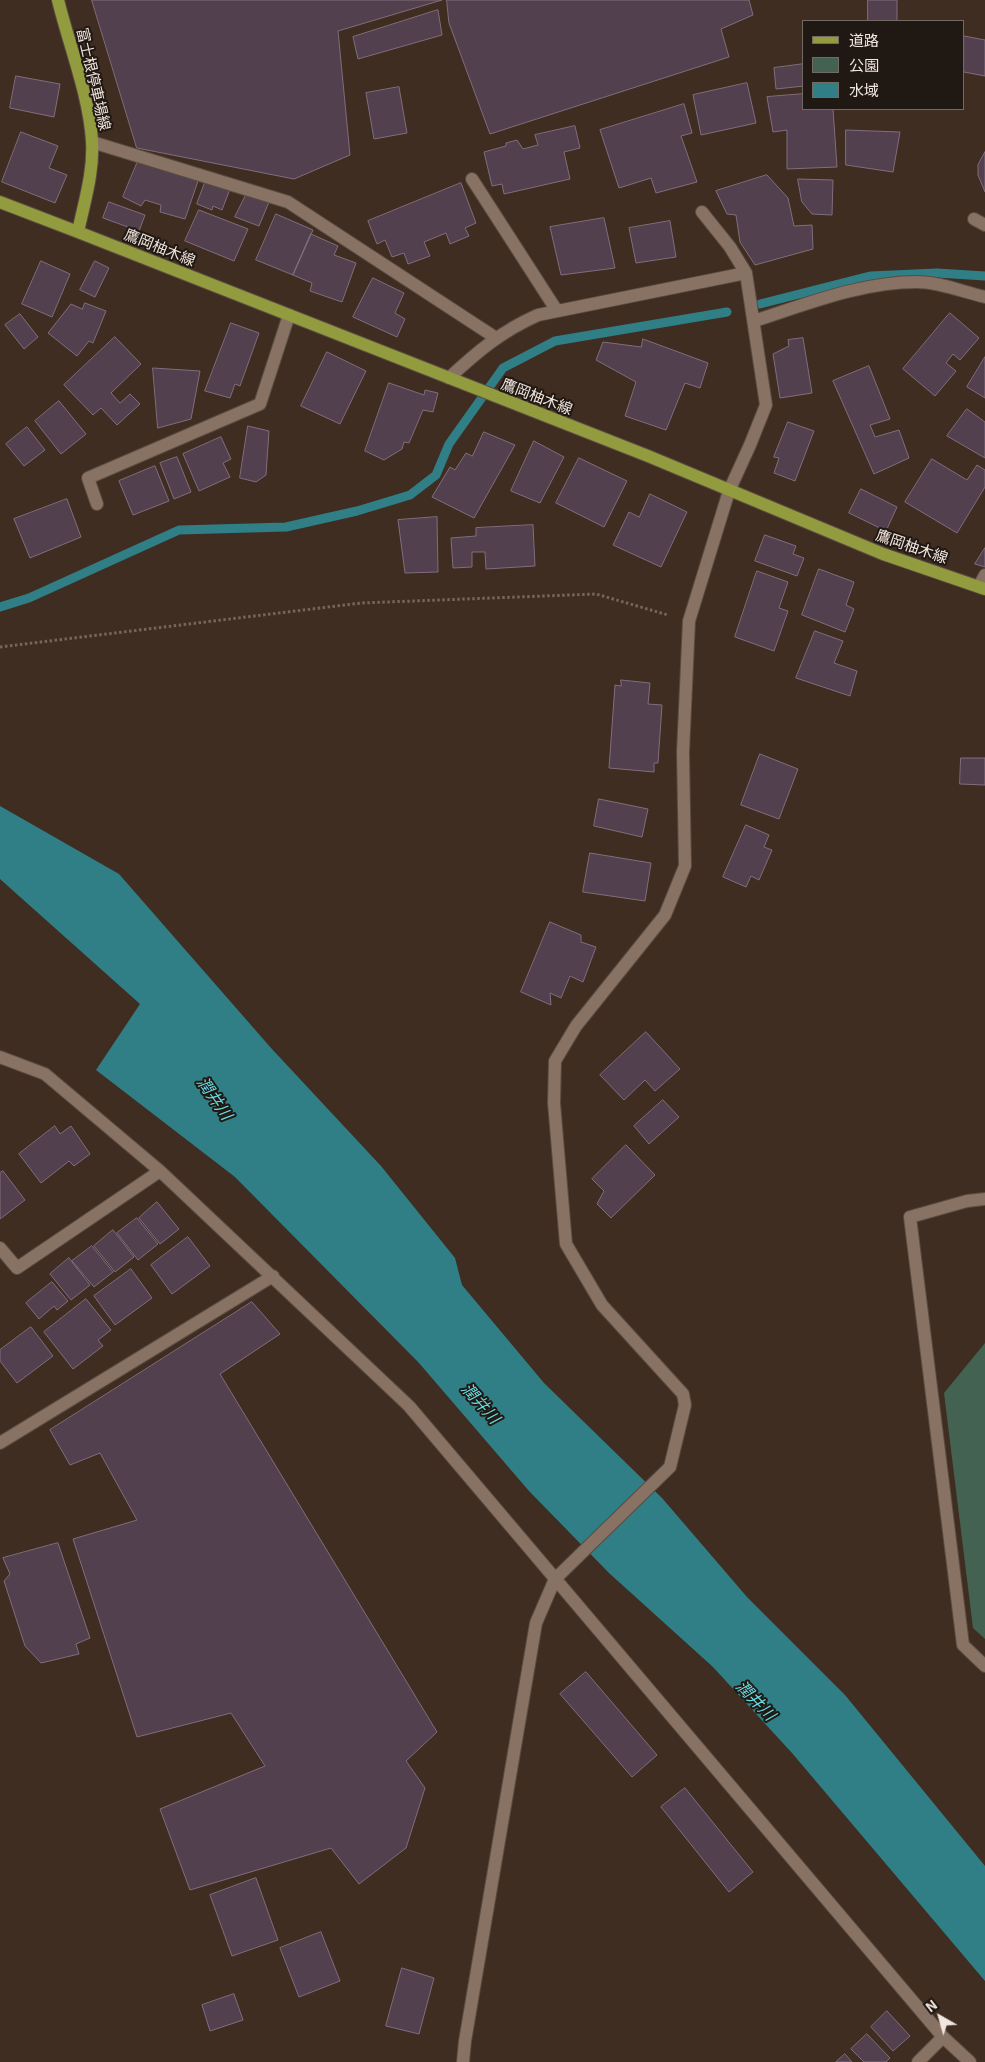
<!DOCTYPE html>
<html>
<head>
<meta charset="utf-8">
<style>
  body { margin:0 }
  #map { position:relative; width:985px; height:2062px; overflow:hidden; background:#3f2d21; font-family:Georgia,"Noto Sans JP",serif }
  canvas { display:block }
  .legend { position:absolute; left:802px; top:20px; width:162px; height:90px; box-sizing:border-box; background:#201812; border:1px solid #746a64; margin:0; padding:6px 9px; list-style:none; font-size:15px; color:#f1e5de }
  .legend li { display:flex; align-items:center; gap:10px; height:25px }
  .legend b { width:25px; border:1px solid #746a64 }
  .north { position:absolute; left:915px; top:1992px; width:50px; height:50px; -webkit-text-stroke:4px #201812; paint-order:stroke; rotate:322deg; font-size:14px; font-weight:700; line-height:20px; text-align:center; color:#f1e5de }
  .north::after { content:''; display:block; margin:auto; width:18px; height:22px; background:#f1e5de; clip-path:polygon(50% 0,100% 100%,50% 72%,0 100%) }
</style>
</head>
<body>
<div id="map">
<canvas width="985" height="2062"></canvas>
<ul class="legend">
<li><b style="height:6px;background:#939b3f"></b>道路</li>
<li><b style="height:14px;background:#446251"></b>公園</li>
<li><b style="height:14px;background:#317f86"></b>水域</li>
</ul>
<div class="north">N</div>
</div>
<script>
const g = document.querySelector('canvas').getContext('2d');
g.lineJoin = 'round';
function fill(path, color) { g.fillStyle = color; g.fill(path, 'evenodd'); }
function trace(path, color, width, dash) { g.strokeStyle = color; g.lineWidth = width; g.lineCap = dash ? 'butt' : 'round'; g.setLineDash(dash || []); g.stroke(path); }
function drawText(font, color, halo, rows, align = 'center') {
  g.font = font + ' Georgia,"Noto Sans JP",serif'; g.lineWidth = 4; g.setLineDash([]); g.textBaseline = 'middle'; g.strokeStyle = halo; g.fillStyle = color; for (const [text, x, y, turn = 0] of rows) {
    g.save(); g.translate(x, y); g.rotate((+turn || 0) * Math.PI / 180); g.textAlign = isNaN(turn) ? turn : align; if (halo) g.strokeText(text, 0, 0); g.fillText(text, 0, 0); g.restore();
  }
}
fill(new Path2D(`
  M985 1343V1639L973 1628 944 1393Z`), '#446251');
fill(new Path2D(`
  M0 806 119 874 271 1048 381 1166 455 1258 462 1285 544 1383 662 1498 747 1597 845 1695 985 1866V1981L792 1753 713 1667 609 1573 529 1491 419 1363 235 1177 96 1070 140 1004 0 879Z`), '#317f86');
trace(new Path2D(`
  M760 304 870 276 937 273 985 276
  M0 607 29 598 179 530 286 527 357 511 410 495 436 475 449 444 503 368 555 341 727 312`), '#317f86', 9);
const building = new Path2D(`
  M92 0H442L338 31 350 155 294 179 137 148Z
  M447 0H749L753 15 721 29 729 57 490 134 449 23Z
  M868 0H897V21H868Z
  M438 10 442 35 358 59 353 37Z
  M964 36 985 40V76L964 72Z
  M804 64V86L776 89 774 68Z
  M16 76 60 84 54 117 10 108Z
  M747 83 756 123 701 135 693 95Z
  M399 87 407 133 374 139 366 93Z
  M804 94V109H833L837 167 787 169V130L773 132 767 97Z
  M684 104 692 133 681 136 697 182 656 193 651 178 619 188 600 130Z
  M575 126 580 148 564 152 570 179 504 194 502 184 492 186 484 152 506 146V143L517 140 523 149 538 145 535 135Z
  M846 130 900 132 893 172 846 165Z
  M21 132 58 146 49 168 67 175 55 203 2 182Z
  M985 152V192L978 175V165Z
  M138 161 198 181 185 219 160 212 161 205 145 200 141 206 123 197Z
  M767 175 788 198 794 226 812 225 813 249 755 265 740 242 736 215 727 214 716 191Z
  M798 179 833 180 832 215 812 214 802 202Z
  M206 180 230 189 222 210 213 206 212 210 197 204Z
  M461 183 476 223 465 228 469 236 450 244 446 233 424 242 430 256 408 264 404 253 392 257 385 240 377 244 368 221Z
  M247 193 269 202 259 226 235 217Z
  M109 202 145 215 139 231 103 218Z
  M199 210 248 229 234 261 185 241Z
  M276 214 313 230 293 275 256 260Z
  M604 218 615 268 561 275 550 227Z
  M670 221 676 257 636 263 629 228Z
  M311 234 338 246 334 255 356 263 342 302 310 291 312 283 293 275Z
  M41 261 70 274 52 317 22 304Z
  M95 261 109 268 95 297 80 290Z
  M373 278 404 293 395 313 405 319 397 337 353 317Z
  M85 303 106 311 93 343 89 341 77 356 48 333 71 304 82 309Z
  M950 313 979 338 960 360 953 354 946 363 956 371 935 396 903 369Z
  M20 314 38 337 24 349 5 325Z
  M231 323 259 333 240 386 235 384 230 398 205 391Z
  M115 337 141 364 111 393 120 403 130 394 140 404 117 425 101 408 93 415 64 385Z
  M803 338 812 393 780 398 773 354 789 346 788 340Z
  M643 339 708 363 700 388 685 383 666 430 625 416 636 382 596 360 603 342 641 347Z
  M327 352 366 371 340 424 301 406Z
  M985 357V398L967 387Z
  M869 366 890 419 870 425 875 437 899 430 909 458 874 474 833 381Z
  M153 368 200 371 191 419 158 428Z
  M389 383 424 395 425 390 438 393 433 412 423 410 409 443 404 442 402 449 384 460 365 451Z
  M59 401 86 434 61 454 35 421Z
  M967 409 985 422V458L947 436Z
  M788 422 814 431 795 481 774 473 779 458 774 457Z
  M248 426 269 431 266 475 256 482 240 478Z
  M27 427 45 450 24 466 6 444Z
  M484 432 515 445 474 518 432 497 450 467 455 470 466 453 472 456Z
  M221 437 231 459 223 463 230 477 199 491 183 454Z
  M534 441 564 457 540 503 511 491Z
  M177 457 191 492 174 499 160 463Z
  M579 458 627 481 604 527 556 503Z
  M932 459 967 480 977 465 985 470V487L957 533 905 502Z
  M155 466 169 501 133 515 119 481Z
  M861 489 897 507 886 531 849 513Z
  M650 494 687 512 661 567 613 545 629 512 639 517Z
  M67 499 81 537 30 558 14 519Z
  M437 517 438 572 405 573 398 520Z
  M533 525 535 566 486 569 485 552H472V567L453 568 451 538 476 536V528Z
  M765 535 796 546 793 554 804 558 797 576 755 561Z
  M985 548V567L975 564Z
  M819 569 854 582 846 605 854 609 845 632 802 615Z
  M757 571 788 582 779 608 788 611 774 651 735 637Z
  M815 631 843 641 834 663 857 671 850 696 796 678Z
  M621 680 650 683 648 704 662 705 658 763H654V772L609 768 615 685 621 686Z
  M760 754 798 769 779 819 741 805Z
  M961 758H985V785L960 784Z
  M599 799 648 809 642 837 594 826Z
  M746 825 769 835 764 847 772 850 759 880 751 876 746 887 723 877Z
  M590 853 651 863 645 901 583 892Z
  M550 922 581 935V942L596 947 583 982 570 976 561 998 550 993 551 1005 521 992Z
  M646 1032 680 1069 655 1091 645 1080 624 1100 600 1075Z
  M663 1100 679 1117 649 1144 634 1126Z
  M55 1126 60 1134 71 1126 90 1154 74 1166 69 1161 41 1183 19 1154Z
  M626 1145 655 1175 611 1218 597 1204 604 1191 592 1179Z
  M3 1171 25 1200 0 1219V1173Z
  M157 1202 179 1229 160 1244 139 1218Z
  M137 1218 158 1244 138 1260 117 1233Z
  M113 1230 134 1257 115 1272 94 1246Z
  M188 1237 210 1266 172 1294 151 1265Z
  M92 1246 113 1272 94 1287 72 1261Z
  M69 1258 90 1285 71 1300 50 1274Z
  M131 1269 152 1298 115 1325 94 1296Z
  M52 1282 68 1301 57 1310 54 1306 39 1319 26 1303Z
  M86 1299 111 1330 98 1340 103 1346 73 1369 44 1332Z
  M252 1302 280 1334 220 1374 437 1732 406 1761 425 1788 406 1848 359 1884 331 1848 190 1890 160 1809 265 1766 231 1713 137 1737 73 1539 137 1520 100 1453 70 1465 50 1430Z
  M31 1327 53 1356 17 1383 0 1361V1350Z
  M58 1543 90 1638 76 1644 79 1654 41 1663 25 1646 4 1581 10 1574 3 1558Z
  M586 1672 657 1755 632 1777 560 1694Z
  M685 1788 753 1872 729 1892 661 1807Z
  M256 1878 278 1940 232 1956 210 1895Z
  M321 1932 340 1981 299 1997 280 1948Z
  M402 1968 434 1978 419 2034 386 2026Z
  M234 1994 243 2020 210 2031 202 2005Z
  M887 2011 910 2036 893 2051 871 2027Z
  M867 2034 890 2058 886 2062H864L851 2049Z
  M845 2054 852 2062H836Z`);
fill(building, '#52404e');
trace(building, '#816d7d', 1);
const minor = new Path2D(`
  M92 142 288 202 496 338
  M472 179 557 311
  M974 219 985 225
  M754 321C807 304 861 282 917 282 939 282 964 292 985 297
  M449 378C478 351 502 331 538 315L746 273
  M97 504 88 478 260 404 289 315
  M979 586 985 575
  M0 1057 45 1074 160 1171 409 1406 943 2037 970 2062
  M985 1199 967 1201 910 1217 963 1645 985 1666
  M0 1248 17 1268 160 1171
  M0 1443 273 1276
  M463 2062 465 2041 536 1623 555 1579 670 1467 685 1405 683 1394 602 1305 566 1244 554 1103 555 1061 576 1026 665 915 685 866 683 752 689 621 729 491 750 445 766 405 746 273 730 247 702 212
  M918 2062 943 2037`);
const major = new Path2D(`
  M0 202 78 232C84 203 94 172 92 141 89 95 69 45 58 0
  M78 232 648 456 883 554 985 589`);
trace(minor, '#5a4b41', 14);
trace(major, '#5a4b41', 14);
trace(new Path2D(`
  M0 647 361 603 596 594 668 615`), '#76655b', 3, [2.5, 2.5]);
trace(minor, '#877264', 12);
trace(major, '#939b3f', 12);
drawText('15px', '#f1e5de', '#201812', [
  ["富士根停車場線",94,79,77],
  ["鷹岡柚木線",160,247,22],
  ["鷹岡柚木線",537,396,21],
  ["鷹岡柚木線",912,546,19]
]);
drawText('italic 16px', '#66dbe5', '#201812', [
  ["潤井川",215,1098,55],
  ["潤井川",481,1403,48],
  ["潤井川",756,1700,46]
]);
</script>
</body>
</html>
